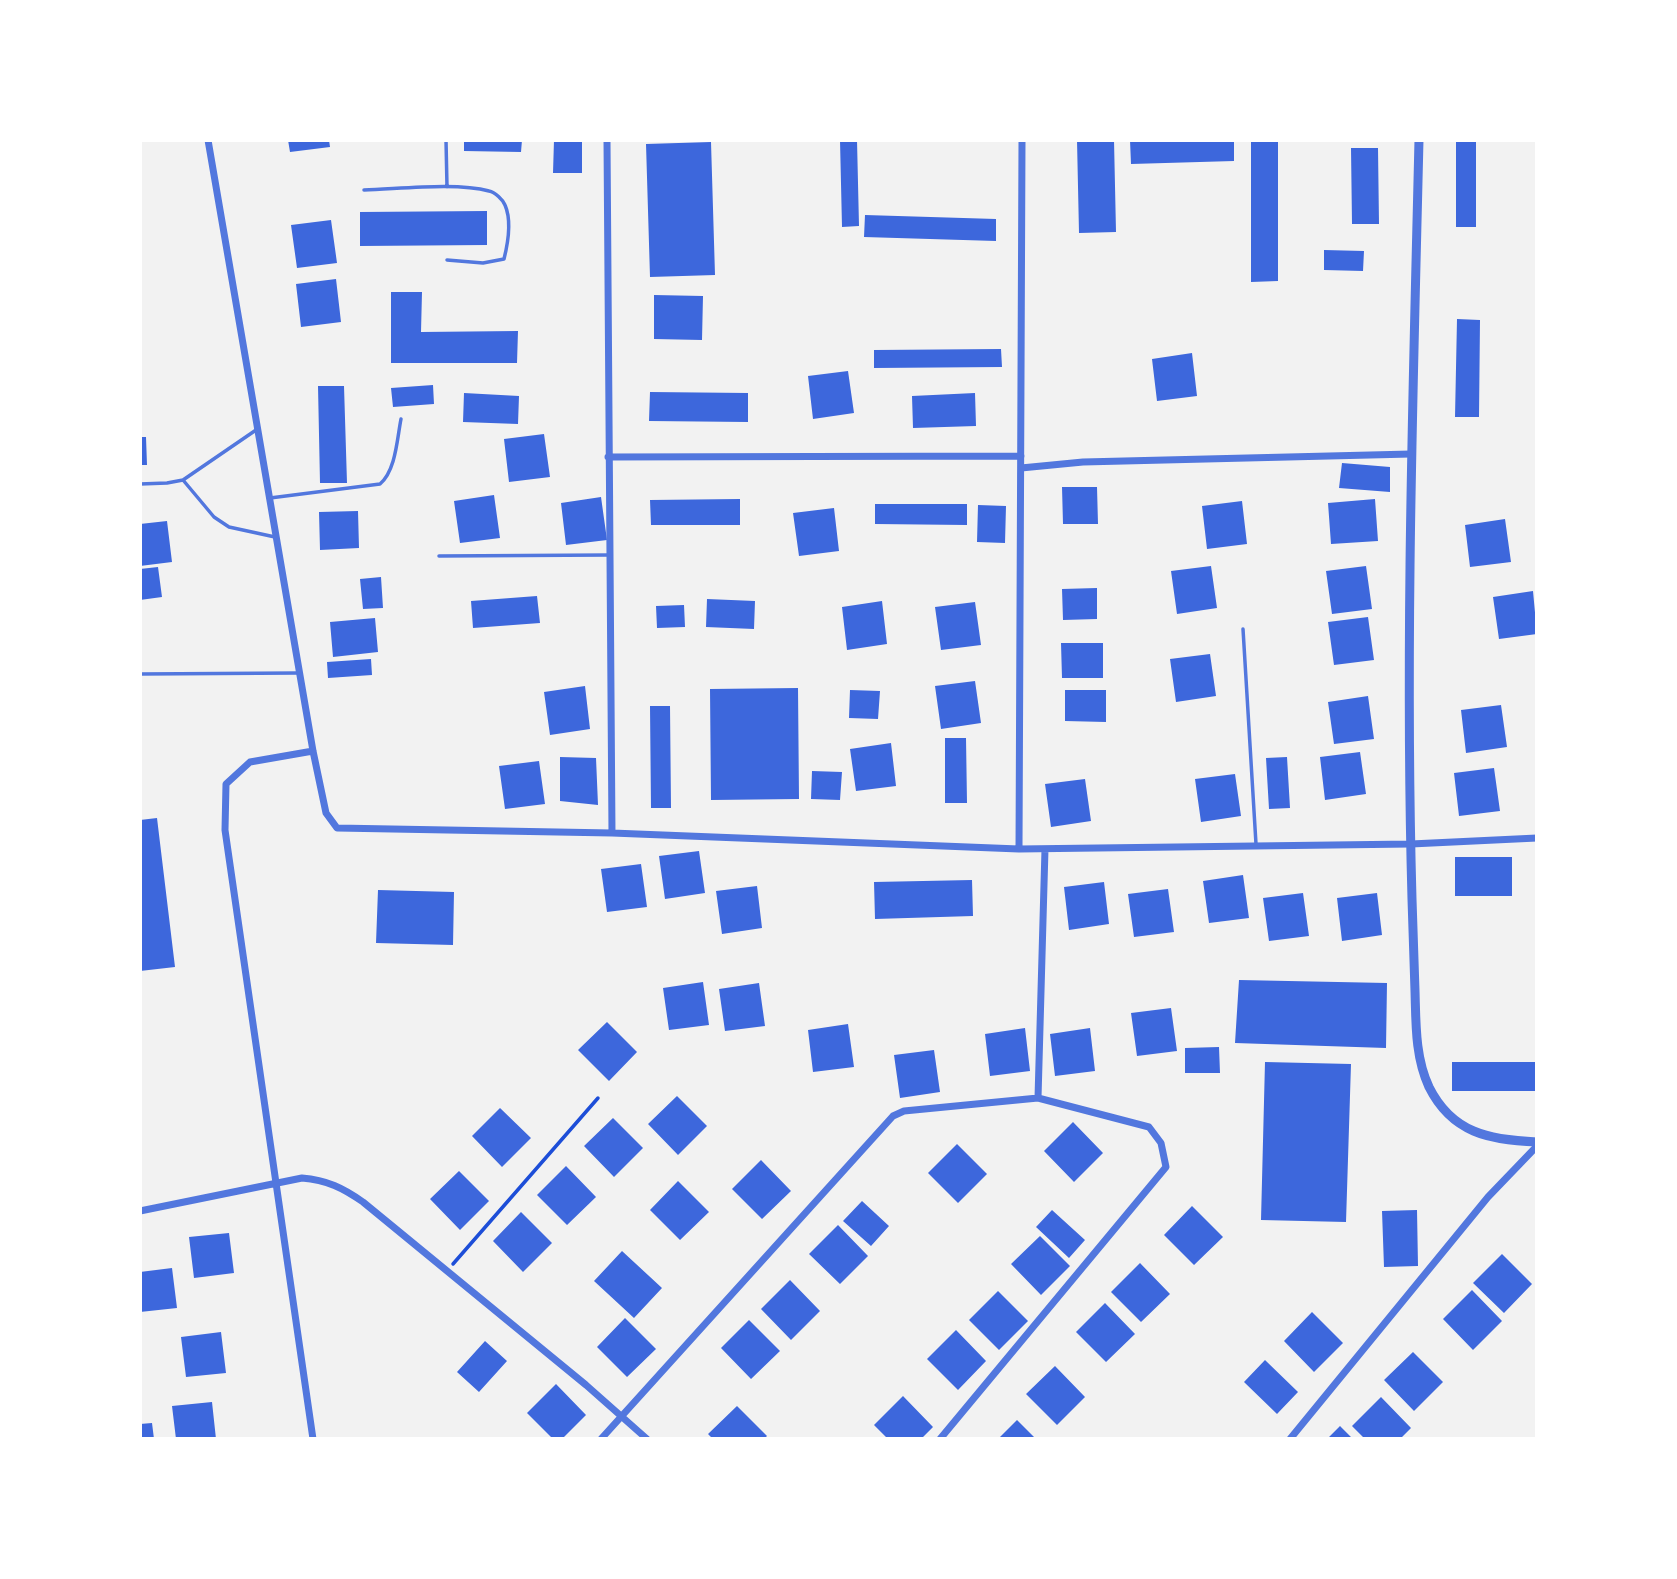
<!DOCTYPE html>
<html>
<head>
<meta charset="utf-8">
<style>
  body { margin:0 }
  #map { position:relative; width:1677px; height:1579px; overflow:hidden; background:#f2f2f2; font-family:Literata,serif }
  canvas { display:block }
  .frame { position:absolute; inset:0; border:142px solid #fff; pointer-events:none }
</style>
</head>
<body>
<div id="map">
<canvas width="1677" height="1579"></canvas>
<div class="frame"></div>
</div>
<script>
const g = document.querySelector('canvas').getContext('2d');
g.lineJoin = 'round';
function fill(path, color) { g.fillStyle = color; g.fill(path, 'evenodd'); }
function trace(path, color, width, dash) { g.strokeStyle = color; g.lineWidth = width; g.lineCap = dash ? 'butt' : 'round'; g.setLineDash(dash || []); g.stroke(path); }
fill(new Path2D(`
  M288 140H329L330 147 290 152Z
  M464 140H522L521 152 464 151Z
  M554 140H582V173H553Z
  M840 140H857L859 226 842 227Z
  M1077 140H1114L1116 232 1079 233Z
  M1130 140H1234V161L1131 164Z
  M1251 140H1278V281L1251 282Z
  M1456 140H1476V227H1456Z
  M711 142 715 275 650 277 646 144Z
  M1351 148H1378L1379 224H1352Z
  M487 211V245L360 246V212Z
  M865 215 996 219V241L864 237Z
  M331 220 337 263 297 268 291 225Z
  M1324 250 1364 251 1363 271 1324 270Z
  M336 279 341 322 301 327 296 284Z
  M391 292H422L421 332 518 331 517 363H391Z
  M654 295 703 296 702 340 654 339Z
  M1457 319 1480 320 1479 417H1455Z
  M1001 349 1002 367 874 368V350Z
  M1192 353 1197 396 1157 401 1152 359Z
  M848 371 854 413 813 419 808 376Z
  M433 385 434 404 393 407 391 388Z
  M318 386H344L347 483H320Z
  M650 392 748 393V422L649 421Z
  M464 393 519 396 518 424 463 422Z
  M975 393 976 426 913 428 912 396Z
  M544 434 550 477 509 482 504 439Z
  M140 437H146L147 465H140Z
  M1342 463 1390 467V492L1339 488Z
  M1062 487H1097L1098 524H1063Z
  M494 495 500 538 460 543 454 501Z
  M601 497 607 540 566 545 561 503Z
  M740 499V525H651L650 500Z
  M1375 499 1378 541 1331 544 1328 503Z
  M1242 501 1247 544 1207 549 1202 506Z
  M875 504H967V525L875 524Z
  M978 505 1006 506 1005 543 977 542Z
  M834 508 839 551 799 556 793 513Z
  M358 511 359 548 320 550 319 512Z
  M1505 519 1511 562 1470 567 1465 525Z
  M167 521 172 562 140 566V524Z
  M1211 566 1217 608 1177 614 1171 571Z
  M1366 566 1372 609 1332 614 1326 571Z
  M158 567 162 597 140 600V569Z
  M381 577 383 608 363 609 360 579Z
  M1097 588V619L1063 620 1062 589Z
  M1533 591 1537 634 1499 639 1493 597Z
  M537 596 540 623 473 628 471 601Z
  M707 599 755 601 754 629 706 627Z
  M882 601 887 644 847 650 842 607Z
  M975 602 981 645 941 650 935 607Z
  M684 605 685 627 657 628 656 606Z
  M1368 617 1374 660 1334 665 1328 622Z
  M375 618 378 652 333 657 330 622Z
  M1061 643H1103V678H1062Z
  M1210 654 1216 696 1176 702 1170 659Z
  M371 659 372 675 328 678 327 662Z
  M975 681 981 723 941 729 935 686Z
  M585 686 590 729 550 735 544 692Z
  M798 688 799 799 711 800 710 689Z
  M850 690 880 691 878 719 849 718Z
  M1065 690H1106V722L1065 721Z
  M1368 696 1374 739 1334 744 1328 702Z
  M1501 705 1507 747 1466 753 1461 710Z
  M650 706H670L671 808H651Z
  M945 738H966L967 803H945Z
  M891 743 896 786 856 791 850 749Z
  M1360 752 1366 794 1325 800 1320 757Z
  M560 757 596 758 598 805 560 801Z
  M1287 757 1290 808 1269 809 1266 758Z
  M539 761 545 804 505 809 499 766Z
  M1494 768 1500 811 1459 816 1454 773Z
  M812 771 842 772 840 800 811 799Z
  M1235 774 1241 816 1201 822 1195 779Z
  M1085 779 1091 821 1051 827 1045 784Z
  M157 818 175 967 140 971V820Z
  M699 851 705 893 665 899 659 856Z
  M1455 857H1512V896H1455Z
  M641 864 647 907 607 912 601 869Z
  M1243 875 1249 918 1209 923 1203 881Z
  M972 880 973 916 875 919 874 882Z
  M1104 882 1109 924 1069 930 1064 887Z
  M757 886 762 928 722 934 716 891Z
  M1168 889 1174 932 1134 937 1128 894Z
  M378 890 454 892 453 945 376 943Z
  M1303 893 1309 936 1269 941 1263 898Z
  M1377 893 1382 935 1342 941 1337 898Z
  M1239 980 1387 983 1386 1048 1235 1043Z
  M703 982 709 1025 669 1030 663 988Z
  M759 983 765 1026 725 1031 719 989Z
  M1171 1008 1177 1051 1137 1056 1131 1013Z
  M607 1022 637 1052 609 1081 578 1050Z
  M848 1024 854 1067 813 1072 808 1030Z
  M1025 1028 1030 1071 990 1076 985 1034Z
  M1090 1028 1095 1071 1055 1076 1050 1034Z
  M1219 1047 1220 1073H1185V1048Z
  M934 1050 940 1092 900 1098 894 1055Z
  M1265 1062 1351 1064 1346 1222 1261 1220Z
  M1452 1062H1537V1091H1452Z
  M677 1096 707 1126 678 1155 648 1124Z
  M500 1108 531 1138 502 1167 472 1136Z
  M613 1118 643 1148 614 1177 584 1146Z
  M1073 1122 1103 1153 1074 1182 1044 1151Z
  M957 1144 987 1174 958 1203 928 1173Z
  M761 1160 791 1191 762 1219 732 1189Z
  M566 1166 596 1197 567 1225 537 1195Z
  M459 1171 489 1201 460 1230 430 1199Z
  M678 1181 709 1212 680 1240 650 1210Z
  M862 1201 889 1226 871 1246 843 1221Z
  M1192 1206 1223 1237 1194 1265 1164 1235Z
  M1052 1210 1085 1240 1069 1258 1036 1227Z
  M1417 1210 1418 1266 1384 1267 1382 1211Z
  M521 1212 552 1243 523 1272 493 1241Z
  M838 1225 868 1256 840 1284 809 1254Z
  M229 1233 234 1273 194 1278 189 1237Z
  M1040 1236 1070 1266 1041 1295 1011 1264Z
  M622 1251 662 1288 634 1318 594 1281Z
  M1502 1254 1532 1284 1504 1313 1473 1283Z
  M1140 1263 1170 1294 1141 1322 1111 1292Z
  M172 1268 177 1308 140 1312V1272Z
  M790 1280 820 1311 791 1340 761 1309Z
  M1472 1290 1502 1321 1473 1350 1443 1319Z
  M998 1291 1028 1321 999 1350 969 1320Z
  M1105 1303 1135 1334 1106 1362 1076 1332Z
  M1312 1312 1343 1343 1314 1372 1284 1341Z
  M625 1318 656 1349 627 1377 597 1347Z
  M749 1320 780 1351 751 1379 721 1348Z
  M956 1330 986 1361 958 1390 927 1359Z
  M221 1332 226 1373 186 1377 181 1337Z
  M485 1341 507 1361 479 1392 457 1372Z
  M1413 1352 1443 1382 1414 1411 1384 1380Z
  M1265 1360 1298 1392 1277 1414 1244 1382Z
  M1055 1366 1085 1397 1057 1425 1026 1394Z
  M556 1384 586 1415 562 1439H553L527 1413Z
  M903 1396 933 1427 921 1439H888L874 1425Z
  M1381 1397 1411 1428 1400 1439H1365L1352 1426Z
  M212 1402 216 1439H176L172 1406Z
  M737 1406 767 1436 764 1439H713L708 1434Z
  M1017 1420 1036 1439H998Z
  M152 1423 154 1439H140V1424Z
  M1340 1426 1353 1439H1327Z`), '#3d67dc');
trace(new Path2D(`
  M453 1264 598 1098`), '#1d4ed8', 3.5);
trace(new Path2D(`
  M446 140 447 187
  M364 190C399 189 457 182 489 191 495 192 503 200 505 205 512 221 508 243 504 259L483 263 447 260
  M183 480 214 517 229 527 275 537
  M140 484 167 483 183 480 256 430
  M270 498 380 484C396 470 397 439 401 419
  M439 556 609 555
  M1243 629 1256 844
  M140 674 298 673`), '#5277de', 3.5);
trace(new Path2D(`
  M208 140 313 751 326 813 337 828 612 833 1019 849 1411 844 1537 838
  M607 140 612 833
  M608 457 1021 456
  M1021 468 1083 462 1411 454
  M1019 849 1022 140
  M1038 1098 1045 849
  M140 1211 302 1178C327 1180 343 1188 363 1202L586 1385 647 1439
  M313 1439 225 830 226 784 250 762 313 751
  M601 1439 893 1116 904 1111 1038 1098 1149 1127 1161 1143 1166 1167 940 1439
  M1290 1439 1488 1197 1537 1146`), '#5277de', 7);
trace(new Path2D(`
  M1419 140C1413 393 1405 646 1412 899 1413 929 1414 960 1415 991 1416 1023 1415 1057 1429 1087 1452 1133 1489 1140 1537 1142`), '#5277de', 9);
</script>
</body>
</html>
